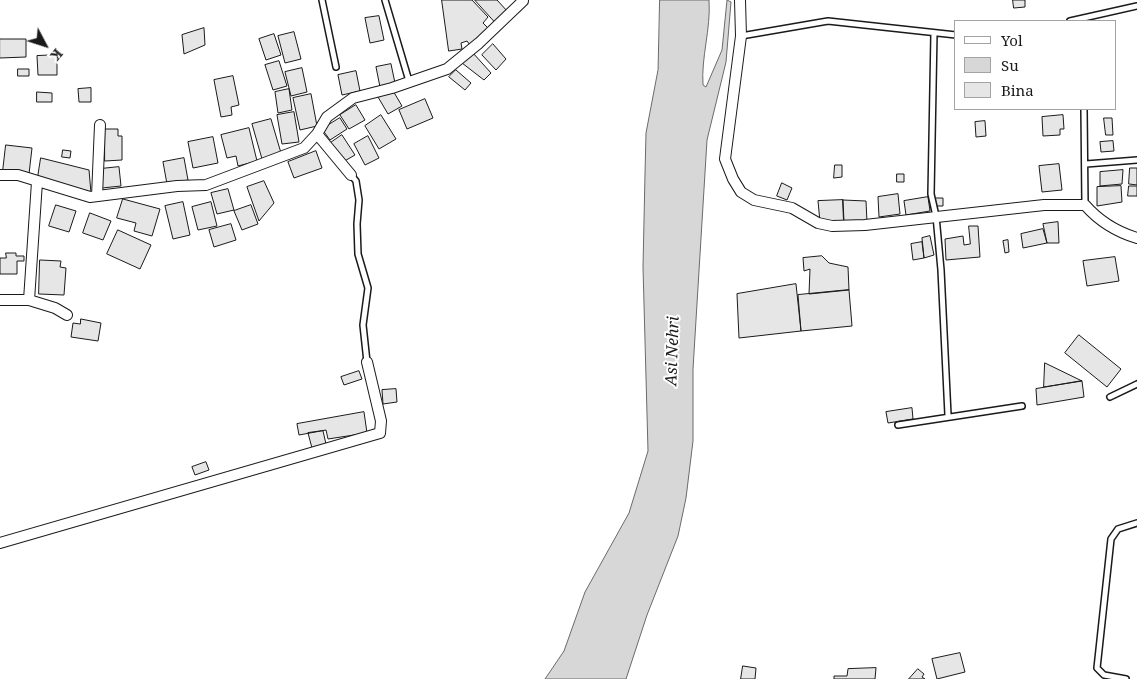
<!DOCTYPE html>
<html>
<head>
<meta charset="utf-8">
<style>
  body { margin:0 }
  #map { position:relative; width:1137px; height:679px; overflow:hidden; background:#fff; font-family:"Noto Serif",serif }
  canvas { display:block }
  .legend { position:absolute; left:954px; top:20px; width:162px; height:90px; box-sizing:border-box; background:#fff; border:1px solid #a3a3a3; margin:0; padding:6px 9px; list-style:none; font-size:15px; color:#1a1a1a }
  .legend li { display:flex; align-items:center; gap:10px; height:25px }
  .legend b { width:25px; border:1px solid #a3a3a3 }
  .north { position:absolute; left:20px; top:20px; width:50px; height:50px; -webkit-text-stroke:4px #fff; paint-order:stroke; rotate:130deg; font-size:14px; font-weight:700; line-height:20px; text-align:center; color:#1a1a1a }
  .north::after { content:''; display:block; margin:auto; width:18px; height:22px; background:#1a1a1a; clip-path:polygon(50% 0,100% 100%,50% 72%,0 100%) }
</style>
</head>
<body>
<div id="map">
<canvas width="1137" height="679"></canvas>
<ul class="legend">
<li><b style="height:6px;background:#fff"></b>Yol</li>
<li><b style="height:14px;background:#d7d7d7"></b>Su</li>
<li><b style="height:14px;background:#e6e6e6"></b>Bina</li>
</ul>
<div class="north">K</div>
</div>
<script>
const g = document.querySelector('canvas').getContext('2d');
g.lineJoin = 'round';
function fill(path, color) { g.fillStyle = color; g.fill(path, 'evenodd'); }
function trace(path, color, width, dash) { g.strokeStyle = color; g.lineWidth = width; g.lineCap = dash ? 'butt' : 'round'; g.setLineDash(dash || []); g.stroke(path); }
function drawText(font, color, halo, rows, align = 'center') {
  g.font = font + ' "Noto Serif",serif'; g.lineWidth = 4; g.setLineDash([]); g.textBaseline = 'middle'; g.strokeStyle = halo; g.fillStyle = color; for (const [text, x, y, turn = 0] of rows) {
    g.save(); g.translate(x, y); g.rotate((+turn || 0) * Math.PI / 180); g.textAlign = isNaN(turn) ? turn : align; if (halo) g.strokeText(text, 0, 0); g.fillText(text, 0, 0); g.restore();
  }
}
const water = new Path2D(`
  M660 0H709C711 29 701 57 703 85L706 87 722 50 727 0 731 2 726 62 707 140 693 369V441L686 498 678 536 647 615 626 679H545L564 651 585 592 629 513 648 451 643 267 645 174 646 133 658 70Z`);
fill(water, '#d7d7d7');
trace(water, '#6a6a6a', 1);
const building = new Path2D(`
  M442 0H472L488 17 483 23 488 28 470 45 467 41 461 43 462 49 449 51Z
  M475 0H497L508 12 496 23Z
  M1013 0H1025V7L1014 8Z
  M379 16 384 40 370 43 365 18Z
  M204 28 205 45 184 54 182 35Z
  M294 32 301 59 285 63 278 36Z
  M274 34 281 55 266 60 259 39Z
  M0 39H26V57L0 58Z
  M493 44 506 59 496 70 482 55Z
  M473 53 491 73 484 80 462 63Z
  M57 55V75H38L37 56Z
  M279 61 287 86 273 90 265 65Z
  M391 64 395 83 380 87 376 67Z
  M302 68 307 92 291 96 285 72Z
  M18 69H29V76H18Z
  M456 70 471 83 465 90 449 77Z
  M356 71 360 91 342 95 338 75Z
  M233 76 239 105 231 107 232 115 221 117 214 80Z
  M91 88V102H79L78 89Z
  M289 89 292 110 278 113 275 92Z
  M392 89 402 106 388 114 378 97Z
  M37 92 52 93V102H37Z
  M311 94 317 126 300 130 293 98Z
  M425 99 433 118 407 129 399 110Z
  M356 105 365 120 349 129 340 115Z
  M294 112 299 142 282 144 277 115Z
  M381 115 396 139 379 149 365 126Z
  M1063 115 1064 129H1060V135L1043 136 1042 117Z
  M340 118 347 129 330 140 322 129Z
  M1104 118H1112L1113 135H1106Z
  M271 119 281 153 262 159 252 124Z
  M985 121 986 136 976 137 975 122Z
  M249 128 257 161 238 166 236 156 227 158 221 135Z
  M105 129H118V136H122V160L105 161Z
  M342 135 355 155 341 163 329 144Z
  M368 136 379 158 365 165 354 144Z
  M213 137 218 163 193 168 188 142Z
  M1113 141 1114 151 1101 152 1100 142Z
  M6 145 32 148 29 174 3 171Z
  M63 150 71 151 70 158 62 157Z
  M316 151 322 168 294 178 288 162Z
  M41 158 89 170 91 193 38 177Z
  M184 158 188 180 167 184 163 162Z
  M1059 164 1062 190 1042 192 1039 166Z
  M835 165H842V177L834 178Z
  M119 167 121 186 102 188 100 169Z
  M1130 168H1137V185L1129 184Z
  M1123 170 1122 184 1100 186V172Z
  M897 174H904V182H897Z
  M264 181 274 203 259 221 247 187Z
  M782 183 792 188 787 200 777 196Z
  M1121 186 1122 202 1097 206V187Z
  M1129 186H1137V196H1128Z
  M228 189 234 210 217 214 211 193Z
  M898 194 900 214 879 217 878 197Z
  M928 197 930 211 906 215 904 201Z
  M935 198H943V206H935Z
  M123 199 160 209 152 236 134 231 136 223 117 218Z
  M843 200 866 201 867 222H844Z
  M843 200 844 222H820L818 201Z
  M183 202 190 235 173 239 165 206Z
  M211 202 217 226 198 230 192 207Z
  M56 205 76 211 69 232 49 226Z
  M251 205 258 224 242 230 234 211Z
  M90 213 111 221 103 240 83 233Z
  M1058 222 1059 243H1047L1043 224Z
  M231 224 236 240 214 247 209 230Z
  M969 226H978L980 257 946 260 945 239 963 236 964 245 970 244Z
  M1043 229 1047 243 1023 248 1021 234Z
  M118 230 151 245 140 269 107 254Z
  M930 236 934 255 924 258 922 238Z
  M1008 240 1009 252 1005 253 1003 241Z
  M922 242 924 258 913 260 911 244Z
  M6 253H16V256H24V261H17V274H0V258H6Z
  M822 256 829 263 848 267 849 290 809 294 810 269 804 271 803 258Z
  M1115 257 1119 281 1087 286 1083 261Z
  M40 260 61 261 60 267 66 268 64 295 39 294Z
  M796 284 801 331 739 338 737 294Z
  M849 290 852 326 801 331 798 295Z
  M81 319 101 323 98 341 71 337 73 323 80 324Z
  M1079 335 1121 369 1107 387 1065 353Z
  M1045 363 1082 381 1044 387Z
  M359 371 362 379 344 385 341 377Z
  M1082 381 1084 397 1037 405 1036 389Z
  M396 389 397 402 383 404 382 390Z
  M912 408 913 419 888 423 886 412Z
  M364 412 367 433 328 439 326 430 299 435 297 424Z
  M323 431 326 444 312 448 308 433Z
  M206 462 209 470 195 475 192 467Z
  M960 653 965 672 937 679 932 659Z
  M743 666 756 668 755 679H741Z
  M876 668 875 679H834V676H847L848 669Z
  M918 669 924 674 922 677 925 679H909Z`);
fill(building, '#e6e6e6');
trace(building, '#1a1a1a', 1);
const lane = new Path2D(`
  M322 0 336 67
  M385 0 409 81
  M1070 21 1137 6
  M934 33 931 194 936 216 941 270 948 415
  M741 36 828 21 956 35
  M1084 109 1085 205
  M1086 164 1137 160
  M351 175 356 181 359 200 357 224 358 254 368 288 363 325 367 362
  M1110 397 1137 384
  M898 425 1022 406
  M1126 679 1104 675 1097 668 1111 539 1118 529 1137 523`);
const street = new Path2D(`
  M740 0 741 36 725 159 733 179 741 192 754 200 792 208 818 223 832 226 865 225 1044 205H1085C1099 221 1117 232 1137 238
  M317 134 351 175
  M0 175H18L90 197 177 186 206 185 304 148 317 134 327 117 353 98 392 88 447 69 479 43 523 1
  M37 182 29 300 55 308 67 315
  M97 196 100 125
  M0 300H29
  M0 543 380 433 381 421 367 362`);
trace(lane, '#1a1a1a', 8);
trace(street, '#1a1a1a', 12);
trace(lane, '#fff', 5);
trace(street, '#fff', 10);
drawText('italic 16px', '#1a1a1a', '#fff', [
  ["Asi Nehri",673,351,-88]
]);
</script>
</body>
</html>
